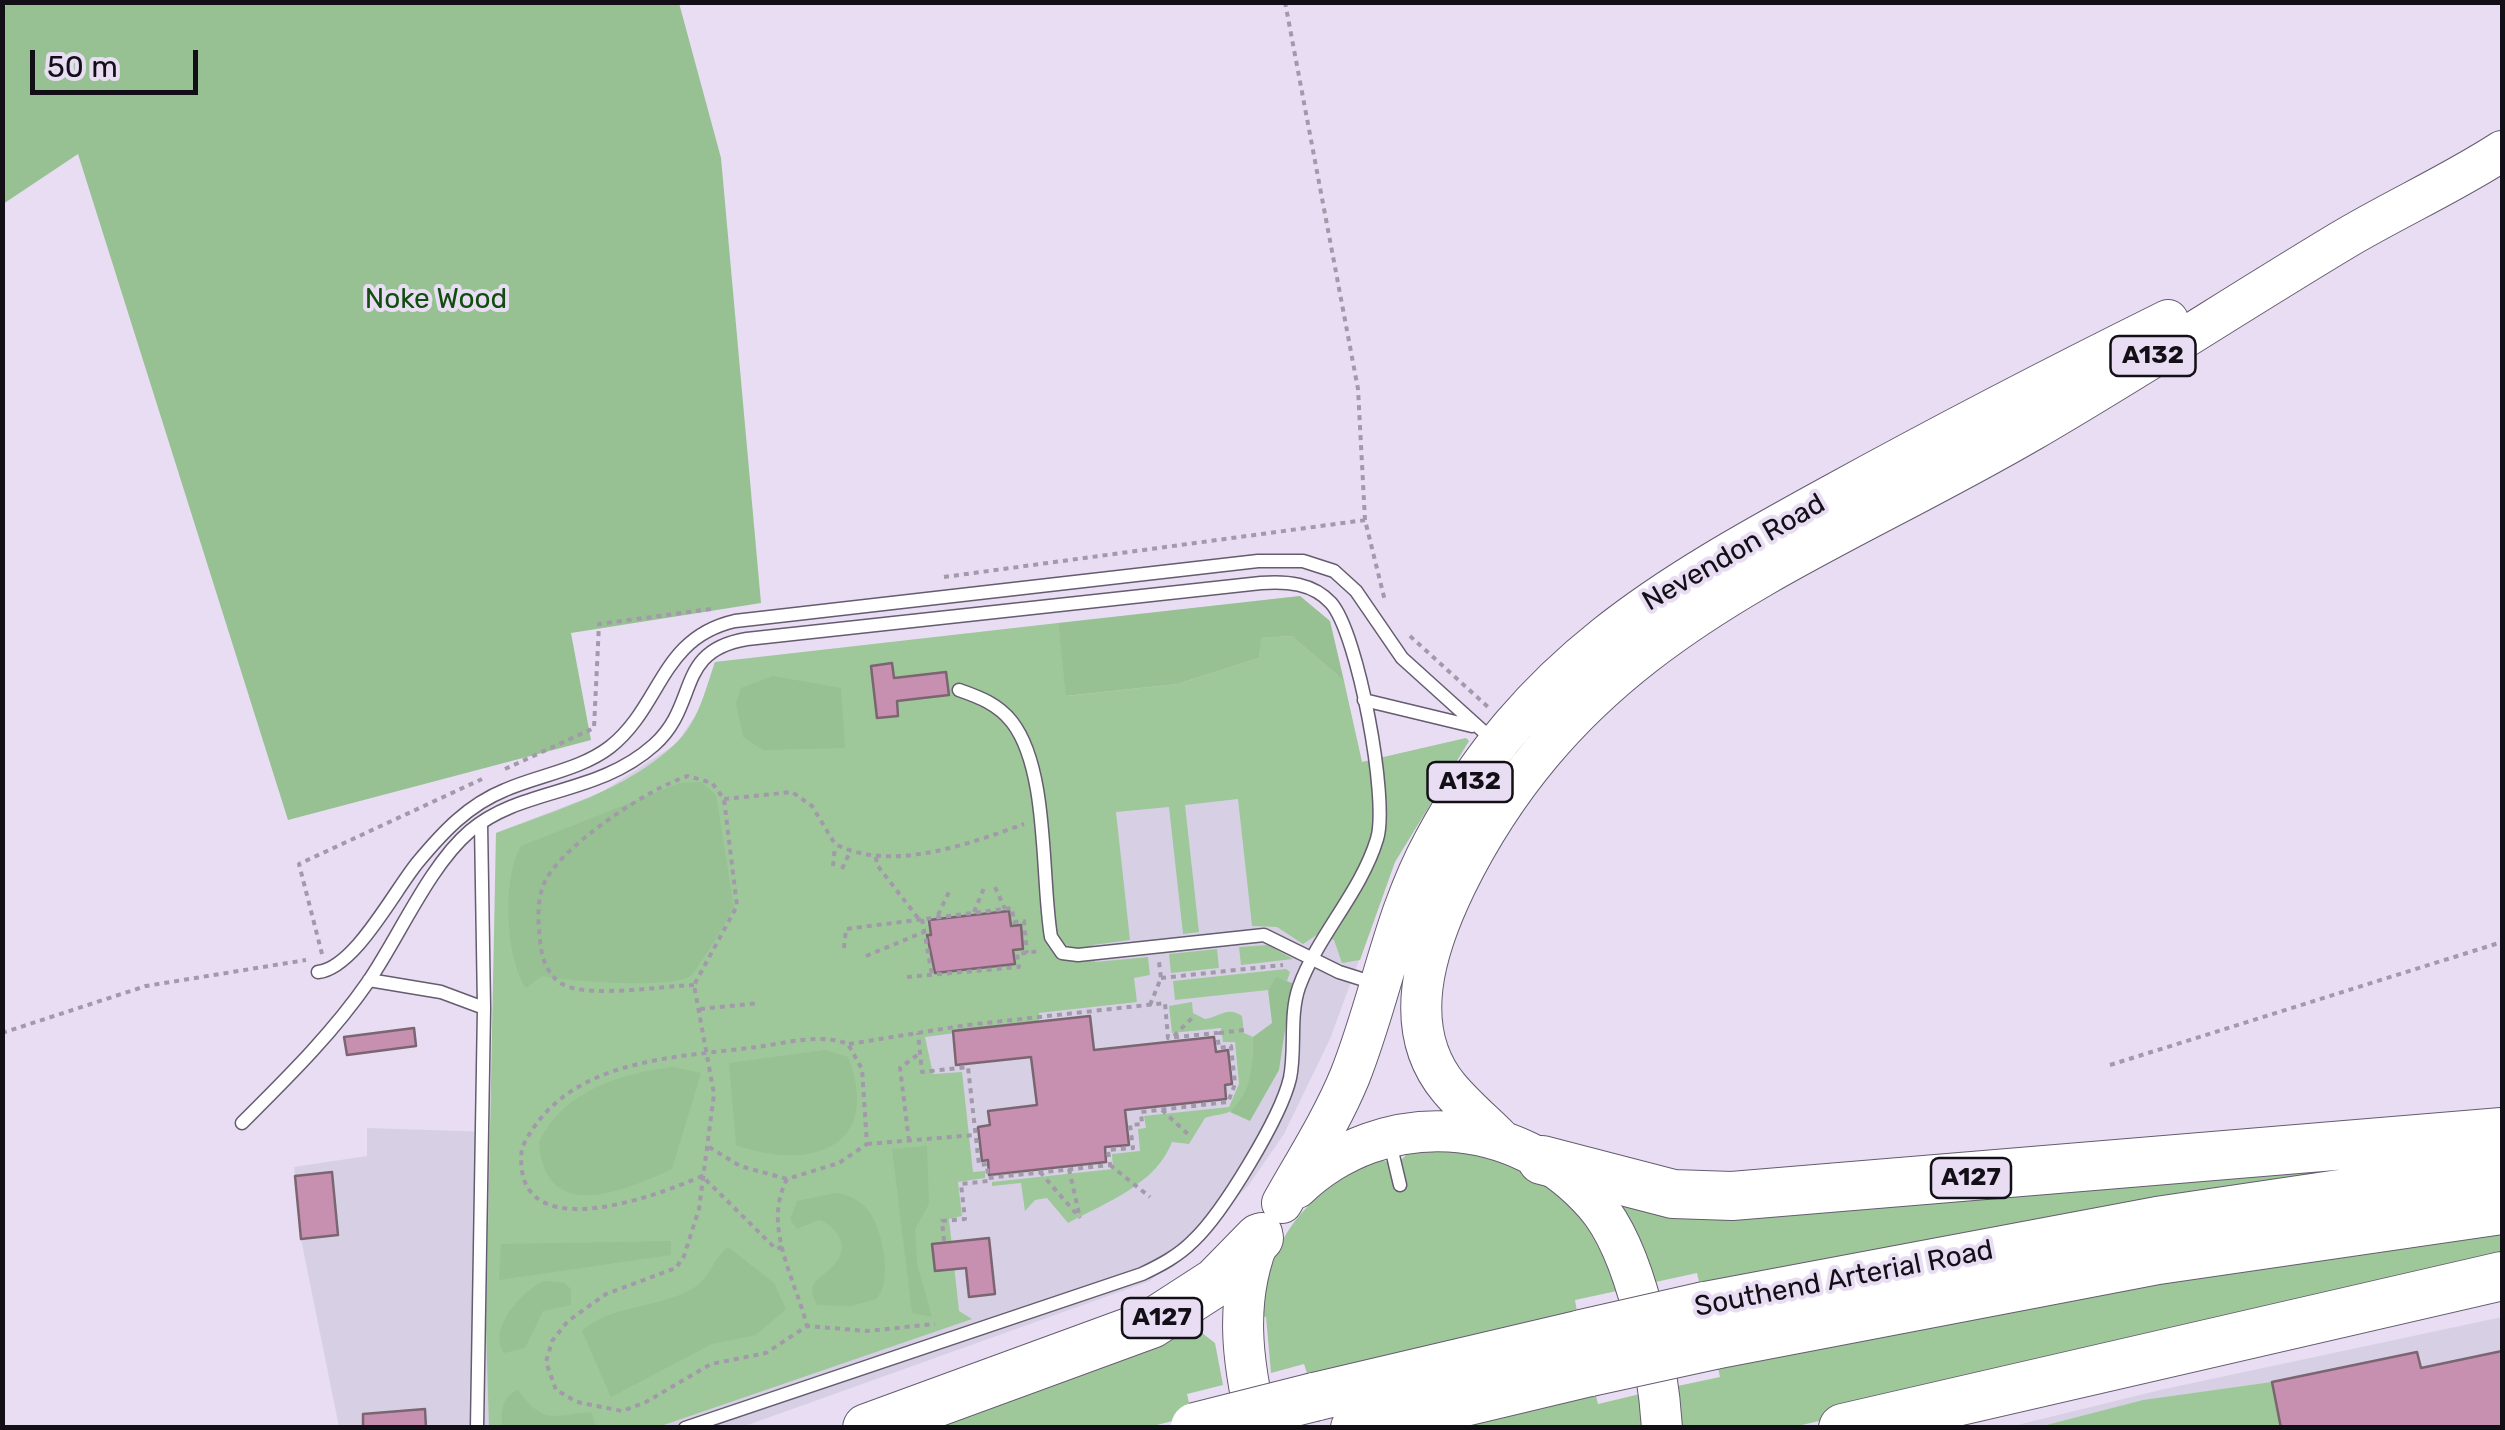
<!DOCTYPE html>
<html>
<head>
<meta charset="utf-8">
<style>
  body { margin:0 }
  #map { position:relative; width:2505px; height:1430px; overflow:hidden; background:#e8ddf3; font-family:Rubik,sans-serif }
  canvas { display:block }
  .frame { position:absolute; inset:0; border:5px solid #130f16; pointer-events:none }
  .scale { position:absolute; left:30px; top:50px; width:168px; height:45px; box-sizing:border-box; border:5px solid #130f16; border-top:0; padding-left:12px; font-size:30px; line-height:35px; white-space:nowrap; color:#130f16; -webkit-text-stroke:8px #e8ddf3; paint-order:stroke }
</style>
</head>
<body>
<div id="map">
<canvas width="2505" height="1430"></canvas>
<div class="frame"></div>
<div class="scale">50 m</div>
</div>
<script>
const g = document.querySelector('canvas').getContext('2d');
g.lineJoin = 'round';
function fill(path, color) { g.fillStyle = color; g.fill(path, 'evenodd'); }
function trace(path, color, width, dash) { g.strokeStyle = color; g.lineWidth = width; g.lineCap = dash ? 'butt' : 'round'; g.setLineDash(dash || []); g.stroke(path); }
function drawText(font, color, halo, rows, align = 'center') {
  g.font = font + ' Rubik,sans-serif'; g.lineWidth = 8; g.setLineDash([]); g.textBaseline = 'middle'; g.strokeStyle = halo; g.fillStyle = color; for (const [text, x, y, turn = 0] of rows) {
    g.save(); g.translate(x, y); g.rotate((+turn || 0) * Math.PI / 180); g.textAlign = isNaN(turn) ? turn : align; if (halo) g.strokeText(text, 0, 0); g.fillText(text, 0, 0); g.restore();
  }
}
fill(new Path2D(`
  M1300 596 1330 621 1362 762 1466 738 1469 741 1395 862 1330 1039 1284 1134 1248 1186 1150 1281 742 1427H339L301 1239 294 1167 367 1156V1128L492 1132 496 833 602 792 676 744 699 710 715 662Z
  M2502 1317V1427L2005 1428 2160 1390Z`), '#d7d0e5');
fill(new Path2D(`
  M1058 623 1067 696 1177 684 1259 658 1260 638 1292 636 1344 681 1362 762 1466 738 1469 741 1395 862 1360 960 1342 963 1334 940 1318 934 1303 944 1277 927 1252 926 1238 799 1185 805 1199 932 1183 934 1169 807 1116 812 1130 940 1093 945 1095 962 1148 957 1150 975 1134 978 1137 1002 1039 1013V1022L925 1037 933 1074 962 1072 973 1172 985 1171V1178L958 1182 962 1216 949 1219 959 1311 972 1319 658 1427 489 1428 486 1329 496 833C556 810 627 790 675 744 698 723 705 691 715 662Z
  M1268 945 1293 959 1241 965 1239 947Z
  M1217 949 1219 968 1171 973 1169 954Z
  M1286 969 1290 972 1287 981 1276 978 1268 990 1175 1000 1173 981Z
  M1192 1002 1193 1013 1205 1019C1220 1017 1227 1006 1242 1016L1244 1033 1253 1037C1252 1061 1256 1101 1229 1112 1222 1115 1213 1115 1205 1118L1189 1144 1172 1142C1156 1184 1107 1202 1068 1223L1047 1198 1035 1200 1025 1211 1021 1183 992 1186V1182L1113 1169 1112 1154 1140 1151 1138 1129 1146 1128 1144 1116 1229 1107 1239 1084 1235 1042H1223L1221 1028 1172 1033 1169 1006Z
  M2502 1142 1702 1295 1697 1273 1651 1283 1617 1205Z
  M1465 1148C1553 1183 1583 1198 1617 1291L1575 1300 1579 1322 1311 1385 1304 1364 1271 1373 1266 1317 1259 1316C1278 1226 1298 1203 1378 1158L1389 1163 1406 1185 1400 1161 1412 1149Z
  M2502 1223V1265L1793 1427H1680L1673 1387 1720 1377 1716 1358Z
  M1189 1323 1215 1343 1223 1385 1187 1394 1192 1416 1149 1427 903 1428Z
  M2272 1382 2281 1427 2035 1428 2143 1400Z
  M1593 1384 1598 1404 1640 1394 1646 1428H1407Z`), '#9ec89a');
fill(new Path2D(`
  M8 3H679L721 158 761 603 571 633 591 740 288 820 78 154 3 204 2 9Z
  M1300 596 1330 621 1344 681 1292 636 1261 638 1259 658 1177 684 1066 696 1058 623Z
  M773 676 841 688 845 748 763 750 743 737 736 703 741 688Z
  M701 782 716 795 734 907C730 916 697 970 692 975 672 990 569 981 542 976L526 988C505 957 502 878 521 846L680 783Z
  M1276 977 1292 983 1279 1070 1250 1121 1230 1112C1253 1090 1252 1068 1253 1037L1272 1023 1268 990Z
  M825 1050 848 1057C883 1147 811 1172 736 1145L729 1063Z
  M673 1067 701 1073 672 1169C622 1192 545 1225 539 1142 564 1090 620 1074 673 1067Z
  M927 1146 929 1204 915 1229 917 1263 932 1317 912 1313 892 1149Z
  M836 1193C850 1195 862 1201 870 1213 883 1231 893 1283 876 1299L851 1306 817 1305C802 1278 826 1279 838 1260 849 1243 834 1225 819 1220L797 1229 790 1219 797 1201Z
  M671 1241V1255L499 1280 501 1244Z
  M728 1247 774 1283 786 1309 756 1335 712 1344 611 1397 582 1331C612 1304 656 1309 692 1289 710 1279 713 1258 728 1247Z
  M544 1281 564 1283 571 1289V1305L543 1311 525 1348 504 1353C487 1329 522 1291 544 1281Z
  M518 1390C545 1426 552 1415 591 1412L596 1427H503C499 1414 503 1395 518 1390Z`), '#97c193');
const building = new Path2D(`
  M892 663 894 678 946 672 949 695 897 701 898 716 877 718 871 666Z
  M1009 911 1011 926 1021 925 1023 949 1013 950 1015 964 935 973 927 935H931L929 920Z
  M1090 1016 1094 1050 1214 1037 1216 1052 1228 1050 1232 1084 1225 1085 1226 1099 1125 1110 1129 1145 1105 1147 1106 1162 989 1175 988 1160 982 1161 978 1127 990 1125 988 1111 1037 1105 1031 1057 956 1065 953 1031Z
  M414 1028 416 1046 347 1055 344 1037Z
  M332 1172 338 1235 301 1239 295 1176Z
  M989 1238 995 1294 969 1297 966 1268 935 1271 932 1244Z
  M2502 1351V1428H2281L2272 1382 2417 1352 2421 1368Z
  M425 1409 426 1428H363V1414Z`);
fill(building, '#c890b0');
trace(building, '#7a6571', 2.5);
const lane = new Path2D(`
  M959 690C979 697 998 704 1012 722 1049 770 1041 877 1051 937L1062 953 1078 955 1264 935 1339 972 1374 983
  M1364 700 1472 726
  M318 972C355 968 394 891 418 862 443 832 468 805 505 790 539 775 580 770 610 747 662 706 660 638 735 621L1258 561H1303L1334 571 1356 591 1402 658 1495 742
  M369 980 441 992 484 1008
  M242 1123C287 1078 332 1034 368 982 399 937 429 866 470 831 522 787 597 796 654 745 700 704 674 651 747 639L1261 583C1286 581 1313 583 1331 603 1358 633 1389 801 1377 839 1361 892 1318 935 1299 987 1289 1016 1296 1049 1290 1078 1281 1117 1223 1213 1193 1241 1178 1256 1161 1265 1142 1274L685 1428
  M1390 1143 1400 1185
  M477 1428 484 1008 481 823`);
const primary = new Path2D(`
  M1499 1138C1483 1122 1464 1106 1449 1088 1399 1028 1426 947 1456 885 1583 628 1800 565 2031 431 2136 370 2238 303 2343 240 2395 209 2451 184 2502 151
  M1297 1188C1383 1106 1517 1114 1595 1204 1637 1252 1658 1365 1662 1428
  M1282 1203C1305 1162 1332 1120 1350 1076 1381 998 1393 916 1434 841 1530 663 1662 588 1832 495 1943 434 2055 376 2168 320
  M1258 1428C1242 1362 1233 1297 1262 1233`);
const highway = new Path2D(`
  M1542 1160 1673 1194 1732 1196 2502 1132
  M1705 1306 2157 1221 2502 1170
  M1714 1345 2158 1260 2502 1210
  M1314 1397 1582 1334
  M867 1428 1151 1324 1216 1282 1259 1238
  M1355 1428 1590 1372
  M1843 1428 2502 1276`);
trace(lane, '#655c6f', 15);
trace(primary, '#655c6f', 42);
trace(highway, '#655c6f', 50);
trace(new Path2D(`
  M1285 2 1358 389 1365 520 1385 601
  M944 577 1365 520
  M1410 636 1488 707
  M505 769 594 728 599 624 711 609
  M724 799 792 792 812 806 835 844C891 873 969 844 1024 824
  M876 857 877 865 918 918
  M833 866 835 846
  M842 869 850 852
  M995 887 1005 909
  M974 912 984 888
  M938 915 949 892
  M922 919 932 975
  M844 948 846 929 1012 908 1014 922 1024 921 1027 953
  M322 954 299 864 482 779
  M866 956 924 932
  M907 977 1019 967 1017 954 1040 951
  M1161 978 1283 965
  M694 985C663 986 590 998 564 985 547 976 541 957 540 939 538 922 537 903 543 886 557 848 649 788 688 776L712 783 724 799 737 906 694 985 714 1094 699 1209 684 1256 676 1268 606 1294 568 1321 552 1341 546 1362 556 1390 577 1402 622 1411 646 1402 711 1364 766 1353 807 1326 867 1331 935 1324
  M1150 1005 1161 978 1159 962
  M700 1009 759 1003
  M2 1033 146 986 306 960
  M1219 1033 1244 1030
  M1174 1036 1195 1015
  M849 1044 967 1025 1165 1003 1168 1038 1217 1033 1219 1048 1231 1046 1235 1084 1228 1102 1141 1112 1142 1124 1130 1125 1133 1148 1108 1150 1110 1165 988 1178 987 1164 979 1165 968 1067 922 1072 918 1033
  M2110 1065 2502 942
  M1162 1110 1190 1136
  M909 1141 900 1068 920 1053
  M867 1144 975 1135
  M709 1147 740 1166 787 1179
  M1110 1165 1150 1197
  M1069 1169 1080 1218
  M1040 1172 1080 1218
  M944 1241 942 1221 965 1219 961 1184 988 1181
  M782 1247 776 1249 702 1176C655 1197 509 1251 522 1148 564 1058 673 1058 757 1047 786 1043 821 1033 848 1044L862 1069 867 1144 839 1163 787 1179C762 1227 795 1278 807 1326`), '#a299aa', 4, [5, 5]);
trace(lane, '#fff', 12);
trace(primary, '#fff', 40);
trace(highway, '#fff', 48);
const highwayBridge = new Path2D(`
  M1582 1334 1705 1306
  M1590 1372 1714 1345
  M1195 1427 1314 1397`);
trace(highwayBridge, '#655c6f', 50, []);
trace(highwayBridge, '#fff', 48);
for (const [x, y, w] of [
  [2153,356,85],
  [1470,782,85],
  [1971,1178,80],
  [1162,1318,80]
]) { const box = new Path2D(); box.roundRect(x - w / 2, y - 20, w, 40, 8); g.fillStyle = '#e8ddf3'; g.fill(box); trace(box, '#130f16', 2.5); }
drawText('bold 25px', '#130f16', null, [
  ["A132",2153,356],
  ["A132",1470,782],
  ["A127",1971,1178],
  ["A127",1162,1318]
]);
drawText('28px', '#124c0f', '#e8ddf3', [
  ["Noke Wood",436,300]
]);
drawText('28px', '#130f16', '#e8ddf3', [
  ["Nevendon Road",1734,553,-30],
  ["Southend Arterial Road",1844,1279,-11]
]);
</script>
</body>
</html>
